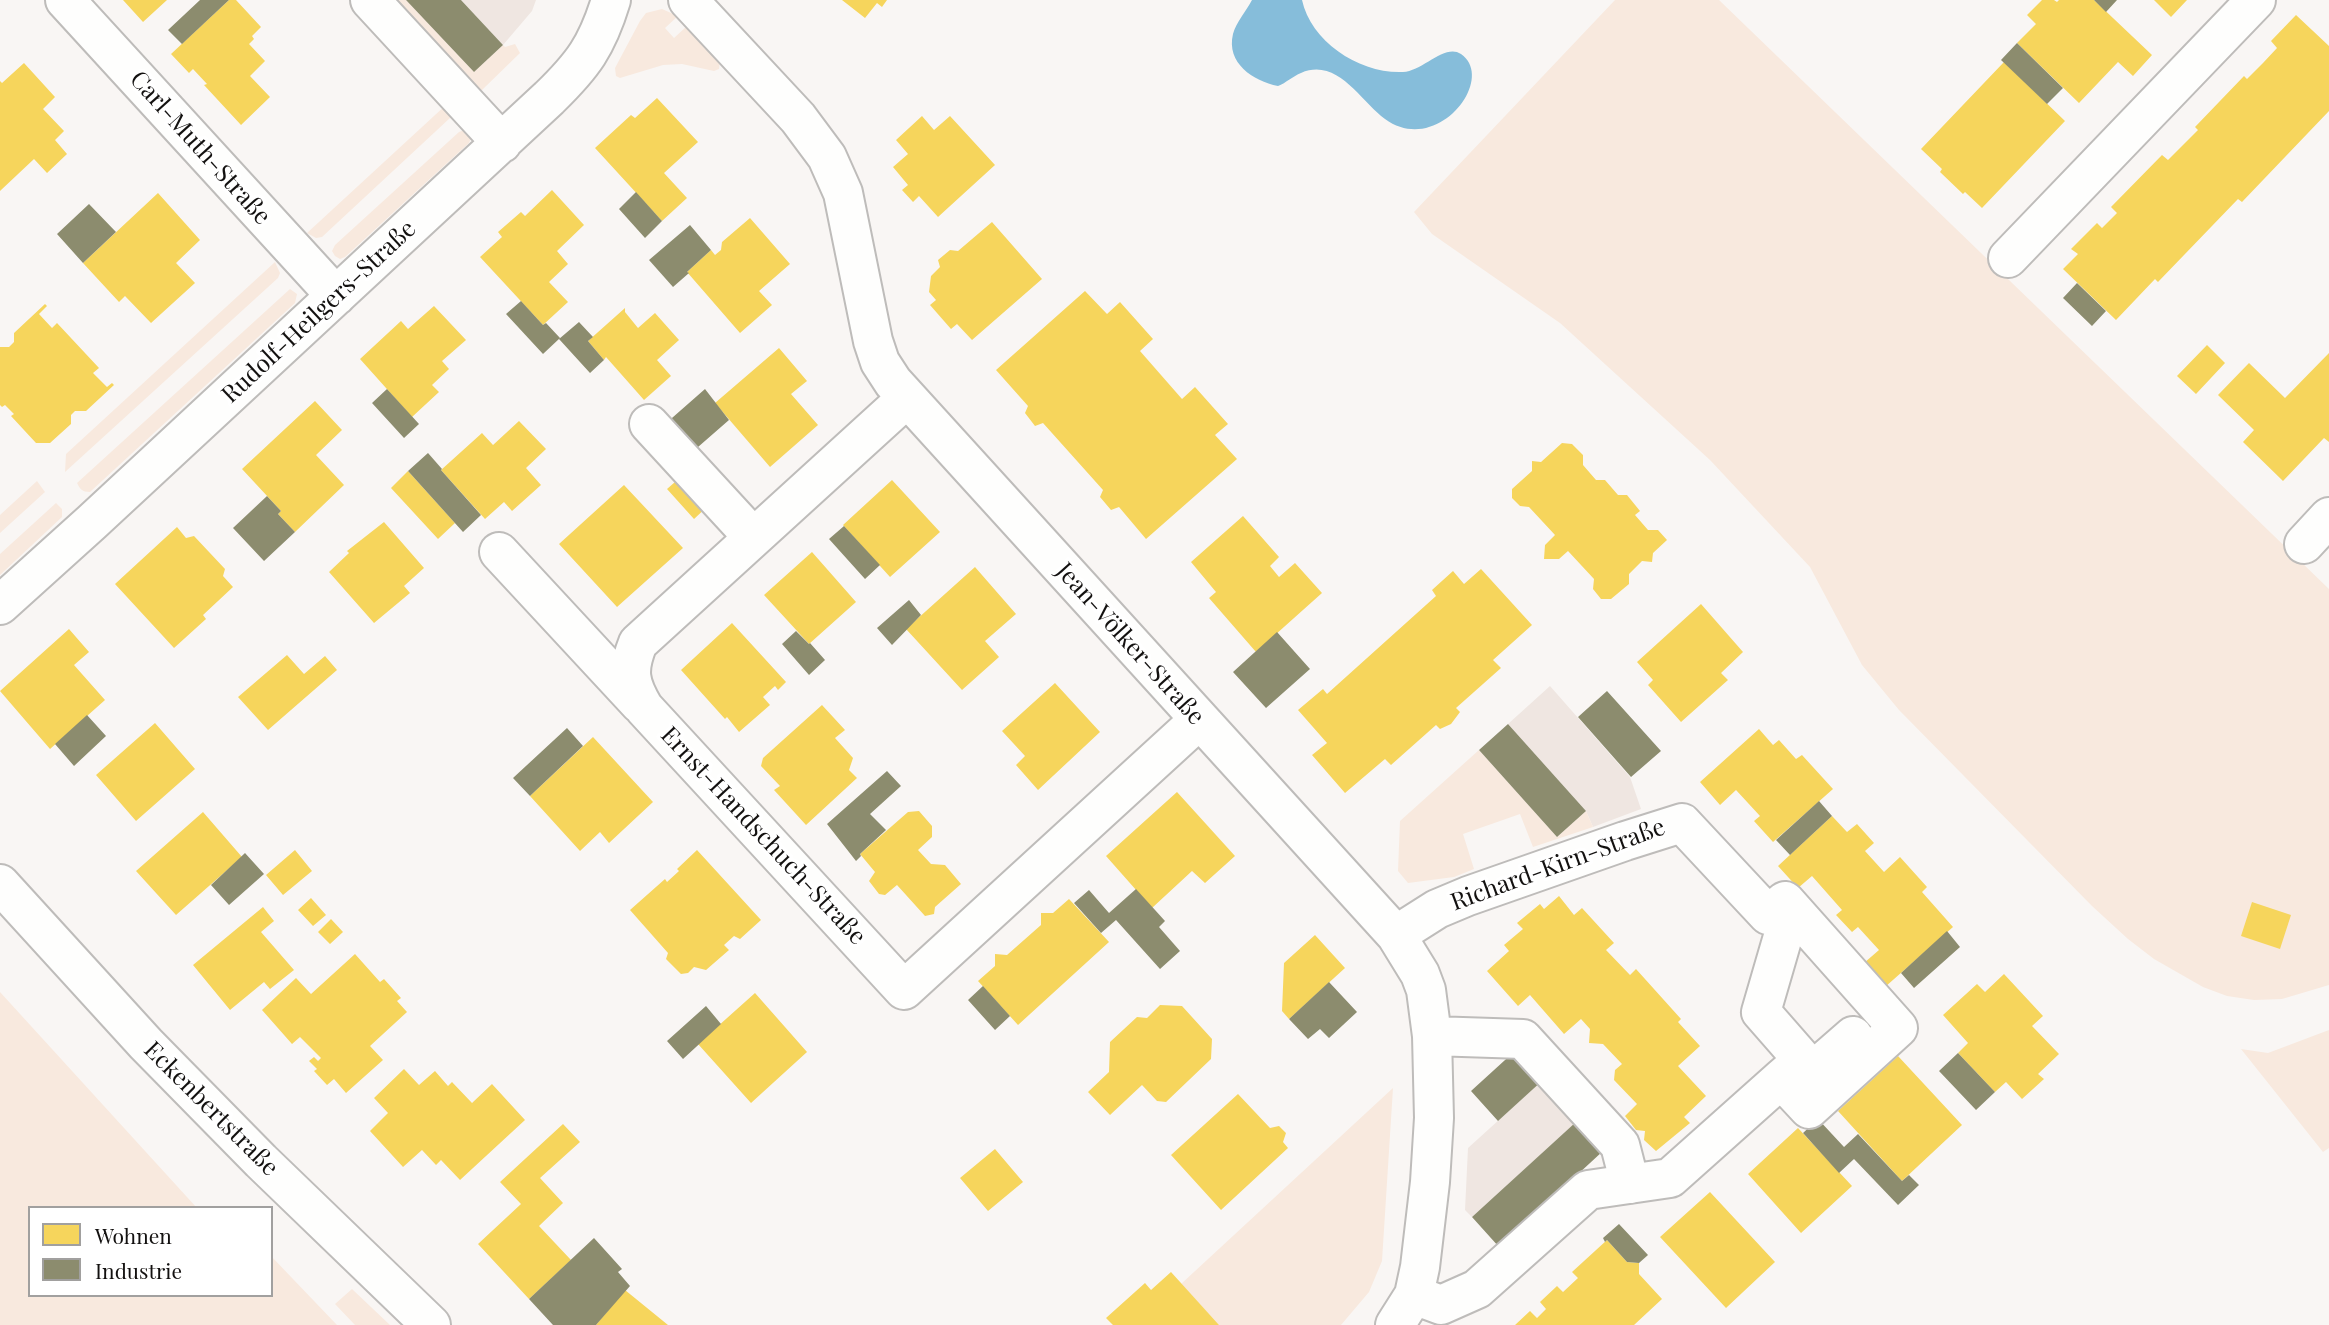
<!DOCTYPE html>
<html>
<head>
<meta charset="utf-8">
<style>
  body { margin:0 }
  #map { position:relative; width:2329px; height:1325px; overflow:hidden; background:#f9f6f4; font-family:"Playfair Display",serif }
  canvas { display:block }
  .legend { position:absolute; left:28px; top:1206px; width:245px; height:91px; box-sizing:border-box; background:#fff; border:2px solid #a1a09f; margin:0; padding:9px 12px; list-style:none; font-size:21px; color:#131110 }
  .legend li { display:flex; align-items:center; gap:14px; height:35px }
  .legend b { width:35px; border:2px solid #a1a09f }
</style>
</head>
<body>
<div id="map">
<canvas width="2329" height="1325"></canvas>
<ul class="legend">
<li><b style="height:19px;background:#f6d55c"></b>Wohnen</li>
<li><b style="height:19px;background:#8c8c6e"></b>Industrie</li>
</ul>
</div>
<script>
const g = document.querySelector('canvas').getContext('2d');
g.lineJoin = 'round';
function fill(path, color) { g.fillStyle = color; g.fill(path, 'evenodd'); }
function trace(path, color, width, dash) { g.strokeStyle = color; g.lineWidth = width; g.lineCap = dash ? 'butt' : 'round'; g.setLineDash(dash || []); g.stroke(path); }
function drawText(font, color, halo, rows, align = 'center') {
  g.font = font + ' "Playfair Display",serif'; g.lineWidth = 7; g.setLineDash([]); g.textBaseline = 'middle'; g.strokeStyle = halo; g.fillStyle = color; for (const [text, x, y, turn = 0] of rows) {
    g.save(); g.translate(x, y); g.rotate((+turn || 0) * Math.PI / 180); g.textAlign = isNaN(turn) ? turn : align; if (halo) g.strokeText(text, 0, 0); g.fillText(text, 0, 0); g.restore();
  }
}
fill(new Path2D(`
  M461 0H536L532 11 503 45Z
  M1550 686 1630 777 1641 809 1593 827 1586 811 1508 724Z
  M1543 1080 1579 1120 1472 1217 1465 1210 1468 1148Z`), '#efe6e1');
fill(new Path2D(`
  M387 0H406L474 72 503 45 505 47 515 44 520 53 482 90 477 92Z
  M1615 0H1719L2329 589V985L2282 999 2254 1000 2227 996 2203 987 2154 959 2128 939 2092 906 1899 710 1862 665 1810 567 1710 460 1560 323 1432 234 1414 212Z
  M662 9 678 16 665 28 674 38 687 26 720 61 719 69 714 71 682 64 663 65 620 78 616 76 615 68 640 21 646 13Z
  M447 104 452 114 450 118 322 237 316 238 307 233Z
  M464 130 471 138 469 143 345 257 340 259 335 256 332 251 335 245 459 132Z
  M275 262 280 273 278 278 65 472 66 454Z
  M290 289 297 294 295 303 90 492C82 492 80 489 77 483Z
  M37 481 45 492 0 533V515Z
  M56 503 62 509V517L0 575V554Z
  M1479 750 1557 837 1586 811 1593 827 1533 847 1520 814 1463 834 1474 869 1454 877 1408 883 1398 871 1400 821Z
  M0 992 197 1208H30V1295H271V1256L337 1325H0Z
  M2329 1030V1148L2323 1152 2241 1049 2268 1053Z
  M1393 1088 1382 1261 1369 1292 1341 1325H1219L1181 1284Z
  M352 1289 390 1325H355L335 1304Z`), '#f8e9de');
fill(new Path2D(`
  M1252 0H1302C1311 42 1360 74 1403 72 1423 71 1445 43 1461 54 1497 79 1437 157 1385 119 1361 102 1338 57 1301 73 1293 76 1286 83 1278 86 1253 81 1226 63 1233 34 1236 23 1246 11 1252 0Z`), '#86bdda');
fill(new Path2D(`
  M123 0H167L143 22Z
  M229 0H236L261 27 252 36 254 39 249 44 265 61 250 76 270 97 241 125 204 85 207 84 193 69 189 73 171 54Z
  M842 0H887L882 7 877 3 865 18Z
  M2042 0H2054L2057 2 2059 0H2094L2152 55 2133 76 2118 62 2079 103 2017 43 2036 24 2027 15Z
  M2154 0H2187L2171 17Z
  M2296 15 2329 46V111L2242 202 2238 199 2158 282 2155 279 2116 320 2063 269 2078 254 2071 249 2097 223 2102 228 2117 213 2111 207 2162 155 2168 160 2198 130 2195 127 2244 76 2247 79 2263 63 2277 48 2271 41Z
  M2004 62 2065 121 1982 208 1965 192 1963 194 1940 172 1942 169 1921 149Z
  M24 63 55 97 43 109 64 131 55 140 67 154 47 173 34 159 0 191V81L2 83Z
  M657 98 698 142 664 173 687 198 662 221 595 148 631 115 635 118Z
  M922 116 934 130 950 116 995 165 938 217 919 196 913 202 902 190 908 185 893 167 908 154 896 140Z
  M552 190 584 225 557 251 568 264 549 282 568 302 543 325 480 257 502 237 498 232 521 212 525 216Z
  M158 193 200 240 176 263 195 283 151 323 125 296 119 302 83 263Z
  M750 218 790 264 759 291 772 305 740 333 687 272 711 250 715 255 721 250 722 242Z
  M992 222 1042 279 972 340 957 324 951 329 930 305 936 300 929 292 931 276 940 267 938 260 950 250 958 251Z
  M1085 291 1107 314 1120 302 1153 339 1140 351 1182 399 1195 387 1228 424 1215 435 1237 459 1146 539 1119 507 1111 510 1100 497 1103 490 1043 423 1035 426 1025 413 1028 406 996 370Z
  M45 304 47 306 39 314 52 328 57 323 99 368 93 373 107 387 112 383 114 385 86 411H75L71 415V424L50 443H36L11 416 14 414 5 405 2 407 0 405V347H9L14 342V333Z
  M434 306 466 340 442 361 449 369 432 385 439 392 412 417 360 359 401 321 408 329Z
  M625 308V312L638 328 655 313 679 340 657 360 671 376 644 400 606 357 604 360 588 341Z
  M2207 345 2225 363 2196 394 2177 376Z
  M779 348 807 381 791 394 818 425 770 467 715 403Z
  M2329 353V442L2324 438 2283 481 2243 442 2254 430 2218 395 2249 363 2285 398Z
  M315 401 342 430 316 455 344 485 295 532 278 514 281 511 242 469Z
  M519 421 546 449 526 468 541 485 512 511 504 502 485 519 441 470 482 433 493 445Z
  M1562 443 1572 444 1583 455V465L1596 480H1605L1618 495H1627L1640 511 1635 515 1648 530H1658L1667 540 1653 553 1652 562 1642 561 1629 574V584L1611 599H1601L1593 589 1594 579 1568 551 1559 559H1544L1545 545 1555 535 1529 507 1520 506 1512 498V489L1532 471V461L1541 462Z
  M408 471 455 523 438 539 391 488Z
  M683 475 709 505 694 519 667 489Z
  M892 480 940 532 890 577 843 525Z
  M624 485 683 548 617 607 559 544Z
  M1243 516 1279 557 1270 566 1279 577 1295 563 1322 593 1256 652 1209 598 1216 592 1191 562Z
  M384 522 424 568 404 586 410 593 374 623 329 572 349 553 347 551Z
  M177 527 186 538 194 536 225 569 223 576 233 587 203 615 206 619 174 648 115 584Z
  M812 552 856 602 809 644 764 595Z
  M975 567 1016 614 985 641 999 657 962 690 906 629Z
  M1481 569 1532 625 1493 660 1501 668 1456 708 1460 712 1451 724 1440 729 1436 725 1391 765 1385 759 1345 793 1312 755 1327 743 1298 710 1323 689 1327 694 1436 596 1432 590 1453 571 1464 584Z
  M1701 604 1743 652 1721 673 1728 680 1681 722 1648 685 1653 680 1637 662Z
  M732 623 786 682 778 690 775 686 763 697 770 705 739 732 727 717 725 719 681 670Z
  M69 629 89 652 74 665 105 700 50 749 0 691Z
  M287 655 304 674 325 656 337 670 268 730 238 697Z
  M1055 683 1100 732 1038 790 1016 765 1025 756 1002 731Z
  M822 705 845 730 835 738 853 758 849 770 857 778 806 825 774 790 780 786 761 766 763 758Z
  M155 723 195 769 136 821 96 775Z
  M1759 729 1773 745 1779 740 1796 759 1802 755 1833 789 1773 842 1754 821 1760 816 1736 790 1720 805 1700 782Z
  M593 737 653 802 609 843 600 832 580 851 530 796Z
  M1177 792 1235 856 1205 883 1192 871 1152 908 1106 856Z
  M919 811 932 826V837L918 850 931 864 945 865 961 884 935 907 934 914 925 916 897 885 885 895 879 894 869 881 875 872 860 854 908 812Z
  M203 812 242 857 176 915 136 871Z
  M1832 816 1847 832 1857 824 1874 843 1865 851 1884 872 1900 857 1927 887 1922 892 1953 927 1885 987 1864 963 1879 950 1858 927 1852 932 1836 915 1842 910 1812 876 1798 888 1778 866Z
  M295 850 312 871 283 895 266 875Z
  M697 850 761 920 740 939 734 936 724 945 729 950 706 970 694 967 688 973 681 974 666 959 668 953 630 910 665 879 667 882 679 871 677 869Z
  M1559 896 1574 915 1582 908 1614 943 1606 950 1630 975 1636 969 1681 1019 1678 1022 1700 1046 1678 1066 1706 1096 1684 1117 1690 1123 1656 1151 1644 1140 1645 1131 1636 1130 1625 1116 1637 1104 1614 1080 1615 1070 1622 1064 1603 1044 1589 1043 1590 1029 1581 1019 1564 1034 1530 995 1518 1006 1487 971 1509 951 1504 945 1523 929 1517 923 1540 904 1544 909Z
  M311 898 326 915 313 926 298 910Z
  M1069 899 1109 942 1018 1025 978 981 995 966V954L1007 955 1041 925V913H1053Z
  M2252 902 2291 915 2280 949 2241 936Z
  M263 907 274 921 261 932 294 970 270 989 264 982 230 1010 193 965Z
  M331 919 343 932 330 944 318 932Z
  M1315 935 1345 968 1289 1019 1282 1011 1284 963Z
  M355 954 380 982 384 979 401 998 397 1001 407 1012 370 1046 383 1060 346 1093 334 1079 327 1085 314 1071 317 1069 309 1061 314 1057 318 1061 321 1058 300 1037 292 1044 262 1010 296 978 311 994Z
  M2004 974 2043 1016 2032 1026 2059 1054 2038 1074 2044 1079 2022 1099 2006 1082 1995 1092 1958 1053 1968 1043 1943 1015 1977 984 1985 992Z
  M755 993 807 1052 751 1103 698 1044Z
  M1160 1005 1182 1006 1212 1039 1211 1059 1166 1102 1157 1101 1142 1085 1110 1115 1088 1092 1109 1072 1110 1042 1137 1017 1147 1018Z
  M1898 1056 1962 1125 1902 1181 1838 1111Z
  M404 1069 419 1085 435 1071 448 1086 452 1082 472 1103 492 1084 525 1120 460 1180 441 1160 436 1165 422 1150 403 1167 370 1131 388 1113 374 1098Z
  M1238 1094 1270 1128 1279 1126 1286 1133 1283 1142 1288 1148 1221 1210 1171 1155Z
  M563 1124 580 1142 540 1178 563 1203 539 1226 571 1260 529 1299 478 1244 521 1204 500 1182Z
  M1798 1128 1852 1186 1801 1233 1748 1174Z
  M995 1149 1023 1182 988 1211 960 1178Z
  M1710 1192 1775 1262 1726 1308 1660 1237Z
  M1607 1240 1627 1262 1639 1263V1274L1662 1299 1634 1325H1515L1530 1311 1537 1318 1546 1309 1540 1302 1557 1286 1563 1292 1578 1278 1572 1272Z
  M1171 1272 1219 1325H1113L1106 1318 1145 1283 1151 1290Z
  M625 1290 668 1325H596Z`), '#f6d55c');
fill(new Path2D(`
  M200 0H229L182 44 168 30Z
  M406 0H461L503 45 474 72Z
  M2094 0H2117L2106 12Z
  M2017 43 2063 88 2047 104 2001 60Z
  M636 192 662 221 645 238 619 209Z
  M89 204 116 232 83 263 57 234Z
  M690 225 711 250 687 272 689 273 673 287 649 260Z
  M2077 283 2106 311 2092 326 2063 298Z
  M521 301 543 325 546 323 560 338 543 354 506 314Z
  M579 322 593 337 588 341 604 360 590 373 559 339Z
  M387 389 419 424 404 438 372 403Z
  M705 389 729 420 690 454 664 425Z
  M428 453 442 469 441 470 481 515 463 532 408 471Z
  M267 496 281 511 278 514 295 532 264 561 233 528Z
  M844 526 880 565 865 579 829 539Z
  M909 600 921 615 892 645 877 628Z
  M796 631 809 644 810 643 825 660 809 675 782 644Z
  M1277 632 1310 669 1266 708 1233 672Z
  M1607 691 1661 751 1631 777 1578 717Z
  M87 715 106 736 74 766 55 744Z
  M1508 724 1586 811 1557 837 1479 750Z
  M567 728 583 746 530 796 513 778Z
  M887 771 901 786 870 814 886 830 860 854 861 856 856 861 827 824Z
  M1819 801 1832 816 1790 855 1776 840Z
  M245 853 264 874 229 905 211 885Z
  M1136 889 1165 921 1159 927 1180 951 1160 969 1116 920 1101 933 1074 903 1089 890 1109 913Z
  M1947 931 1960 947 1914 988 1901 973Z
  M1329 982 1357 1012 1329 1038 1320 1029 1308 1039 1289 1019Z
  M983 986 1010 1016 995 1030 968 1000Z
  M706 1006 721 1024 683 1059 667 1041Z
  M1516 1050 1543 1080 1498 1121 1471 1091Z
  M1958 1053 1995 1092 1976 1110 1939 1071Z
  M1818 1119 1844 1147 1858 1134 1902 1181 1909 1175 1919 1185 1898 1205 1854 1159 1839 1173 1803 1133Z
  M1576 1122 1603 1151 1499 1247 1472 1217Z
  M1619 1224 1648 1255 1639 1263 1627 1262 1607 1240 1605 1242 1603 1238Z
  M594 1238 622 1269 618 1272 630 1286 596 1325H553L529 1299Z`), '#8c8c6e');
const minor = new Path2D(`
  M65 0 336 296
  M370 0 502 143
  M688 0 798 118 827 157 843 193 873 341 880 362 893 382 1396 935 1420 974 1426 990 1432 1036 1434 1118 1430 1182 1420 1267 1414 1295 1395 1325
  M2008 258 2256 0
  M907 398 638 643C627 670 629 683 644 708L904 990 1199 720
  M649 424 753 537
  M2304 544 2329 517
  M499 552 640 704
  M0 605 92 522 549 98C583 65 597 46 611 0
  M0 884 146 1044 261 1161 431 1325
  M1784 933 1761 1012 1803 1060
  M1396 935 1437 909 1468 896 1625 841 1682 823 1768 915 1785 901 1898 1028 1809 1109 1781 1079 1670 1178 1588 1190 1477 1289 1441 1305 1414 1295
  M1432 1036 1523 1039 1620 1145 1630 1184
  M1781 1079 1803 1060 1814 1070 1853 1036`);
trace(minor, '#bebcba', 42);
trace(minor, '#fefefd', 38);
drawText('24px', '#131110', '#fff', [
  ["Carl-Muth-Straße",200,148,48],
  ["Rudolf-Heilgers-Straße",319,312,-43],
  ["Jean-Völker-Straße",1130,644,48],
  ["Ernst-Handschuch-Straße",763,836,47],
  ["Richard-Kirn-Straße",1558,865,-20],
  ["Eckenbertstraße",211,1109,45]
]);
</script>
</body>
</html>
